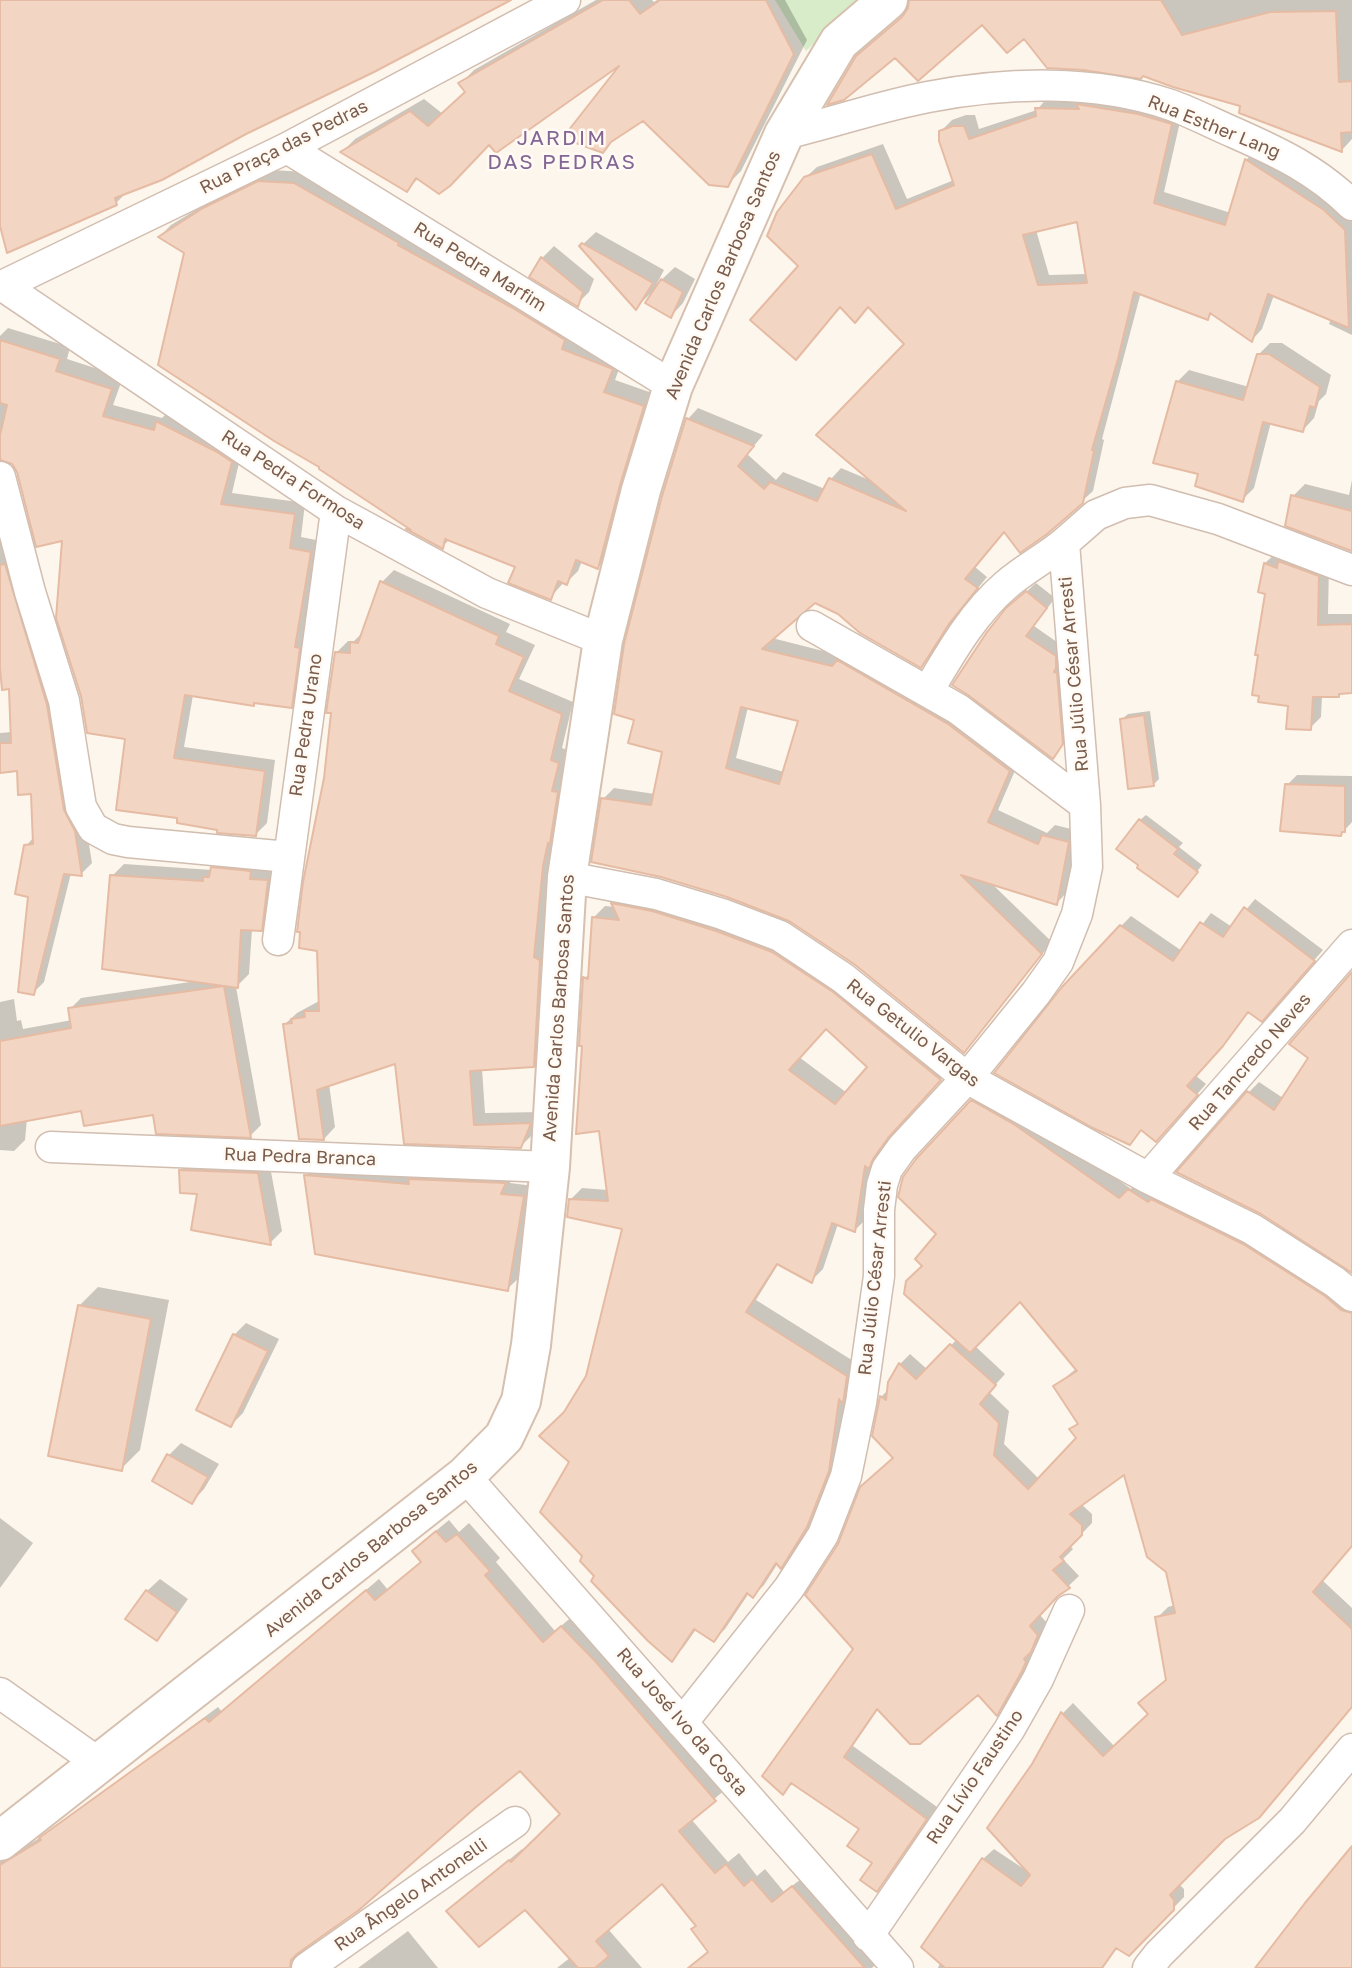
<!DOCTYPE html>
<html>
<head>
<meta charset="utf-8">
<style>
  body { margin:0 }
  canvas { display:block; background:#fdf6ec }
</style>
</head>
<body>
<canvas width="1352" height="1968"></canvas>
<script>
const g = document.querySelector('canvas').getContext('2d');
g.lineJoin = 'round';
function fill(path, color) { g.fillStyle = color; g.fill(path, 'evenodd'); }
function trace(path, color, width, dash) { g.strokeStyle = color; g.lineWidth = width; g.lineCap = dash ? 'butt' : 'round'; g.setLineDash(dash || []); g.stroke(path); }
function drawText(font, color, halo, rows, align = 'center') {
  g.font = font + ' "Golos Text",sans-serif'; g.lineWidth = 5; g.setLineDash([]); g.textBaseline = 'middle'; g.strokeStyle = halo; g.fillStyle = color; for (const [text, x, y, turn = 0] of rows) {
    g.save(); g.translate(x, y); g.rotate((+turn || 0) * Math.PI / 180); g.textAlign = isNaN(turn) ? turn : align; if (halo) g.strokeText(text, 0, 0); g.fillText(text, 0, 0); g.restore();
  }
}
fill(new Path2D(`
  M775 0H868L836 23 806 51Z`), '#d8ecc9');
fill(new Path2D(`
  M0 0H506L128 191 116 203 0 220Z
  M596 0H652L654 2 657 0H785L807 40 741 171 727 185 625 60 490 143 419 178 406 190 342 152 355 139 424 99 443 114 467 91 461 83 474 70Z
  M911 0H1352V139L1342 150 1242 105 983 23 907 13Z
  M1047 98 1182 113 1164 192 1231 213 1246 160 1257 149 1352 216V335L1329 324 1331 319 1274 295 1262 329 1252 340 1213 313 1208 318 1141 292 1102 439 1104 440 1093 491 1081 502 1005 530 975 567 987 577 959 611 932 655 921 666 839 613 815 601 772 638 843 656 1020 759 998 810 1047 833 1055 825 1079 831 1067 892 1057 903 990 882 1052 942 964 1051 855 963 603 799 614 788 655 794 664 750 636 718 688 419 698 408 763 435 747 454 776 480 783 472 825 489 831 479 841 468 872 481 907 344 869 306 855 320 841 305 796 358 805 178 817 167 883 144 907 199 954 180 941 131 952 120 966 115H975L979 129 1037 110ZM1079 220 1087 274 1049 275 1036 230ZM748 707 800 719 784 772 736 758Z
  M271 170 306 172 623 358 615 380 655 394 610 556 598 567 582 561 578 571 566 583 564 582 550 598 517 566 450 539 442 547 409 529 411 527 186 252 160 236 171 225 217 197Z
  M596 232 664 270 656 285 675 267 695 279 683 303 671 316 653 291 636 308 581 246Z
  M554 246 594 279 589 292 577 304 542 258Z
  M8 328 70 347 67 359 123 377 113 405 162 418 169 411 242 450 232 493 305 503 301 537 321 541 302 695 291 706 256 701 253 704 193 695 184 747 275 760 267 823 255 835 219 828 179 816 127 737 64 539 14 464 0 458V336Z
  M1270 343H1282L1331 375 1326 394 1319 401 1314 418 1303 430 1271 422 1254 488 1242 500 1200 473 1177 382 1189 370 1249 387 1258 355Z
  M1352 480V548L1293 496 1305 484 1349 495Z
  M0 494 85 820 92 863 81 874 71 873 44 982 33 993 26 846 34 837 32 793 19 769 0 771V733L12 732 11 688 0 662Z
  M1276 553 1329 565 1328 614H1352V691L1342 692 1338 695H1322L1321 717 1310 728 1290 704 1267 592 1265 563Z
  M394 570 510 624 506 632 535 645 519 679 573 702 562 748 570 751 545 1054 533 1066 482 1069 485 1113 541 1112 533 1134 520 1147 406 1142 397 1061 329 1084 335 1127 324 1139 285 1024 297 1013 321 1000 326 779 336 653 348 641H354L364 631 382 582Z
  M1036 583 1055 598 1034 626 1064 647 1071 733 1052 756 1018 599Z
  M1150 711 1159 779 1153 785 1122 719 1128 714Z
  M1297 775 1352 776V822L1341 834 1287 785Z
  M1146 815 1183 843 1179 847 1202 865 1184 889 1140 820Z
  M225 856 279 869 273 917 261 929H252L249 974 236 987 261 1125 250 1136 154 1113 83 1109 27 1119 25 1140 14 1151 0 1150V1002L14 999 17 1021 21 1020 23 1029 72 1020 70 1009 81 998 197 981 112 876 124 864 212 870Z
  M624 893 783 941 951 1068 899 1124 875 1160 866 1219 855 1230 838 1224 823 1269 811 1281 779 1263 756 1300 858 1364 840 1458 818 1514 792 1555 781 1566 778 1563 764 1585 753 1596 749 1593 725 1629 714 1640 697 1628 683 1648 672 1659 596 1576 585 1556 565 1413 587 1377 624 1228 570 1200 582 1188 608 1190 601 1129 584 1044H581L585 978 590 973 594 917 605 906 615 907 613 904ZM826 1027 869 1066 847 1093 799 1057Z
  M1255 899 1323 950 1271 1010 1250 1011 1195 1075 1206 1084 1166 1130 1143 1129 1130 1143 1121 926 1131 916 1182 951 1211 913 1232 927Z
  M1352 974V1271L1249 1092 1259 1082 1283 1098 1310 1057Z
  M983 1090 1026 1114 1131 1189 1140 1179 1352 1299V1545L1322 1580 1352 1608V1707L1270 1805 1225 1837 1179 1884 1184 1889V1897L1129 1954 1118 1947 1103 1968H938L983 1859 994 1849 1030 1873 1034 1765 1063 1713 1073 1703 1115 1747 1150 1714 1151 1692 1167 1679 1157 1618 1168 1607 1175 1605 1168 1571 1125 1472 1081 1504 1092 1514V1523L1070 1546 1073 1549 1063 1559 1079 1576 1039 1614 1048 1624 1041 1640 1033 1648 1036 1651 1033 1658 1007 1703 997 1713 978 1693 879 1708 853 1746 937 1807 887 1879 877 1890 874 1863 862 1828 793 1783 783 1792 855 1649 895 1458 874 1435 881 1397 889 1389 900 1364 910 1354 928 1370 957 1339 925 1265 938 1234 972 1101ZM1021 1300 1077 1368 1055 1386 1079 1422 1072 1429 1078 1438 1039 1479 1004 1444 1009 1411 989 1392 1005 1374 975 1346Z
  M193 1158 269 1161 282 1231 270 1243 199 1192 181 1170Z
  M317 1165 515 1173 510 1183 534 1186 518 1279 507 1289 306 1175Z
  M98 1287 169 1300 140 1450 121 1469 79 1306Z
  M246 1323 279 1339 243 1413 231 1425 234 1335Z
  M181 1443 219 1464 204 1489 192 1502 169 1455Z
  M0 1518 33 1543 0 1588Z
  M449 1520 459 1532 469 1523 500 1558 496 1562 555 1631 574 1615 727 1788 691 1819 728 1862 739 1853 757 1876 765 1869 784 1892 805 1876 880 1960 872 1968H702L697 1963 709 1950 698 1925 662 1881 608 1929 642 1968H557L571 1957 525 1908 449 1911 522 1849 524 1851 562 1814 520 1769 302 1948 301 1957 290 1968H0V1862L46 1834 218 1707 222 1712 379 1579 388 1590 423 1561 426 1539Z
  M160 1579 188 1599 169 1626 157 1639 147 1591Z
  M408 1931 438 1968H358Z`), '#0003');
const building = new Path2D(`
  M0 0H511L374 72 246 134 162 180 115 198 117 205 7 253 0 226Z
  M603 0H629L640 14 660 0H766L794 54 728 187 709 185 643 121 611 142 603 153 576 143 568 131 619 66 496 153 489 145 450 186 439 194 416 178 407 192 340 152 410 111 428 126 465 92 458 83Z
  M909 0H1161L1182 35 1270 12 1336 11 1339 82 1352 81V132L1341 133 1342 152 1239 113 1240 106 1173 87 1143 76 1141 79 1083 70 1047 68 1024 39 1007 53 982 25 918 81 895 58 844 100 827 105 856 56 902 17 908 8Z
  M1076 104 1138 114 1172 124 1154 203 1225 225 1245 159 1324 210 1345 230 1349 328 1268 294 1252 342 1210 313 1208 320 1134 292 1118 359 1092 450 1094 451 1083 503 1047 534 1020 553 1004 532 965 579 978 588 949 624 921 668 860 633 838 614 815 603 762 649 832 666 837 660 948 724 1010 771 988 822 1038 844 1042 835 1069 842 1057 905 961 875 1042 954 964 1053 854 964 789 921 727 897 661 877 591 862 601 798 651 805 662 752 628 743 634 720 614 714 624 644 662 496 686 418 754 446 738 466 764 489 770 482 817 501 829 478 906 511 816 435 904 344 868 307 855 323 840 307 796 360 750 320 798 266 767 236 777 212 804 177 872 154 896 209 954 185 939 141V131L953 126H964L969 139 1036 116 1035 108 1079 109ZM1077 222 1087 283 1038 285 1023 235ZM741 707 798 721 779 784 726 768Z
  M258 181 294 183 399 243 398 245 511 307 565 340 562 349 613 369 604 392 644 406 620 485 598 569 576 560 567 585 558 581 551 600 508 583 515 567 445 539 443 549 406 529 411 530 319 469V467L274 441 158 365 184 253 158 237 203 208Z
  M582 243 653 283 636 310 579 246Z
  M541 257 583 292 578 307 529 277Z
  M661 279 683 292 671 318 645 303Z
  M0 340 60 359 56 371 112 389 103 416 154 430 156 421 217 452 232 462 221 504 295 514 290 548 311 552 295 647 300 648 292 708 254 703V706L185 695 174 758 265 771 256 836 217 833V830L177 823V818L116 810 125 739 87 733 81 696 56 618 62 541 36 547 17 472 12 464 0 460V435L7 405 0 403Z
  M1257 354H1269L1320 387 1315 408 1310 406 1303 432 1263 422 1243 502 1195 486 1198 474 1153 463 1176 381 1243 400Z
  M1291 495 1352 511V551L1285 526Z
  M1278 561 1319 576 1318 625 1352 624V693L1339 694V697H1313L1311 730 1286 729 1288 706 1258 702 1259 696 1252 695 1258 655H1255L1265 594 1258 592 1264 563 1277 568Z
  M5 564 47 705 64 810 75 831 82 876 64 874 34 995 18 992 28 897 15 894 24 845 33 844 31 794 18 795 17 771 0 773V743H11L9 689 2 690 0 668V565Z
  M380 581 499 636 496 644 524 657 509 691 562 714 551 760 559 763 552 791 558 792 550 843H548L543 866 534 957 540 960 534 1067 470 1071 474 1125 531 1123 521 1148 404 1144 395 1064 317 1090 324 1140 299 1139 283 1024 292 1023 291 1019 305 1017 304 1011H319L317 951 299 948 300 932H297L303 882 324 778 331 713H326L335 652 350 653V642L358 643Z
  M1026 591 1047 608 1026 636 1056 656V668L1054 672 1057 673 1063 744 1053 759 968 695 952 685 987 632 1006 608Z
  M1144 715 1154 786 1128 789 1120 719Z
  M1285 784 1345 786V832H1342L1341 836 1280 831Z
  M1139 819 1178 849 1174 854 1198 872 1178 897 1137 868 1138 865 1116 849Z
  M211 867 251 871 250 879 268 880 262 931 241 930 238 988 102 969 110 875 203 881V877H209Z
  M611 903 652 911 716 931 772 952 833 992 941 1080 888 1138 873 1159 869 1169 865 1166 855 1232 832 1223 812 1283 777 1264 746 1312 847 1376 843 1404 839 1399 829 1471 807 1527 781 1569 776 1563 753 1598 747 1593 714 1642 694 1629 672 1662 648 1641 591 1581 594 1576 580 1561 582 1556 540 1512 569 1462 539 1436 564 1412 586 1376 622 1229 567 1217 569 1199 608 1201 599 1131 576 1134 582 1046H579L583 977 588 979 592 917 619 920ZM826 1029 867 1067 835 1104 789 1070Z
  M1244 907 1315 961 1262 1022 1248 1012 1223 1046 1187 1086 1198 1095 1156 1142 1141 1130 1130 1145 1093 1128 994 1073 1062 987 1120 925 1173 961 1200 922 1223 937Z
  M1352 972V1273L1261 1214 1176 1172 1247 1091 1274 1110 1308 1058 1289 1044Z
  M224 986 251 1138 156 1134 153 1115 84 1126 81 1111 0 1126V1041L71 1028 68 1008Z
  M971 1100 1015 1125 1119 1198 1128 1189 1148 1202 1151 1199 1243 1244 1325 1296 1341 1310 1352 1313V1546L1313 1592 1352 1629V1707L1259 1818 1225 1839 1170 1895 1174 1900V1910L1168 1916 1129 1956 1116 1948 1102 1968H945L921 1947 982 1858 1021 1886 1030 1875 987 1828 1032 1764 1061 1712 1103 1756 1148 1714 1138 1703 1166 1680 1155 1617 1175 1613 1166 1572 1147 1557 1124 1475 1070 1514 1082 1525V1535L1060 1557 1064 1561 1053 1570 1070 1588 1058 1596 1030 1626 1038 1635 1031 1652 1024 1659 1026 1662 1022 1671 997 1716 978 1695 920 1744H910L877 1709 844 1757 927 1819 877 1892 860 1880 872 1863 847 1846 859 1829 791 1783 783 1795 762 1776 853 1649 805 1595 838 1544 860 1487 893 1458 872 1436 880 1396 886 1400 888 1382 899 1363 916 1379 950 1344 996 1385 980 1404 999 1423 994 1455 1028 1489 1076 1438 1069 1429 1078 1424 1053 1386 1077 1371 1020 1302 970 1353 904 1294 906 1281 922 1266 915 1259 936 1234 898 1197 903 1177 916 1159Z
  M179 1170 258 1173 271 1245 191 1230 197 1194 180 1193Z
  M304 1175 409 1184 408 1179 506 1183 501 1194 524 1196 508 1291 315 1254Z
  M78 1305 151 1319 122 1471 48 1456Z
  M233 1334 268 1351 231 1427 196 1410Z
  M167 1454 208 1477 192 1504 152 1481Z
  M436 1531 446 1542 457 1534 490 1571 485 1575 543 1642 561 1626 595 1661 716 1801 679 1831 715 1873 726 1864 744 1886 752 1879 772 1902 792 1886 865 1968H688L708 1952 691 1929 696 1926 662 1884 596 1941 609 1956 595 1968H578L525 1910 479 1947 446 1911 509 1860 511 1862 560 1814 520 1771 476 1807 359 1910 297 1954 291 1960 290 1968H0V1865L41 1840 39 1838 205 1718 209 1722 366 1590 375 1600 421 1562 412 1551Z
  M146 1590 177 1612 157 1641 125 1619Z
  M1352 1846V1968H1255L1305 1903Z`);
fill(building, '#f3d5c3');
trace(building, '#e6bba3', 2);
const minor = new Path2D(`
  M784 134C832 123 880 106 928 97 1006 82 1095 79 1171 105 1193 113 1214 124 1235 133 1280 153 1316 170 1352 205
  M287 148 673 386
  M3 286 336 511 487 593 603 640
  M0 287 287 148 565 0
  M0 477 30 592 64 701 81 807 93 828 113 839 128 842 288 857
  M812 626 958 709 1085 805
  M928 691C950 654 973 613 1006 585 1024 569 1046 558 1064 543
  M567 877 656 894 722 914 780 936 843 978 967 1078 1148 1178 1252 1229 1335 1282 1352 1296
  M278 940 336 511
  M51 1147 550 1167
  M1148 1178 1352 945
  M465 1476 898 1968
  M0 1693 100 1764
  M682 1723 789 1588 823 1535 846 1476 861 1403 879 1276V1210L882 1185 887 1169 902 1148 967 1078 1036 993 1058 962 1077 914 1087 867 1085 805 1064 543 1096 515 1125 503 1150 500 1218 519 1352 570
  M868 1936 1009 1730 1038 1679 1069 1610
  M307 1968 515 1822
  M1148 1968 1159 1954 1292 1821 1352 1749`);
const secondary = new Path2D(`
  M0 1841 465 1476 504 1437 521 1401 531 1345 550 1167 567 877 603 640 641 490 673 386 784 134 839 42 888 0`);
trace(minor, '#d1beb0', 33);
trace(secondary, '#d6c0b0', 42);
trace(minor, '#fff', 30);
trace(secondary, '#fff', 38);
drawText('18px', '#7a5c4d', '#fffaf3', [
  ["Rua Esther Lang",1214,127,22],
  ["Rua Praça das Pedras",284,147,-27],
  ["Rua Pedra Marfim",480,267,32],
  ["Avenida Carlos Barbosa Santos",723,275,-67],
  ["Rua Pedra Formosa",293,480,33],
  ["Rua Júlio César Arresti",1074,674,-95],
  ["Rua Pedra Urano",306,725,-82],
  ["Avenida Carlos Barbosa Santos",559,1008,-86],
  ["Rua Getulio Vargas",913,1033,38],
  ["Rua Tancredo Neves",1250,1062,-49],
  ["Rua Pedra Branca",300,1157,2],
  ["Rua Júlio César Arresti",875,1278,-84],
  ["Avenida Carlos Barbosa Santos",371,1549,-39],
  ["Rua José Ivo da Costa",682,1722,49],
  ["Rua Lívio Faustino",975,1777,-56],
  ["Rua Ângelo Antonelli",411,1895,-35]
]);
g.letterSpacing = '2px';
drawText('21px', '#846695', '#fffaf3', [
  ["JARDIM",562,138],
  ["DAS PEDRAS",562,162]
]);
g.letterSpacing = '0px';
</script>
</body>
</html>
